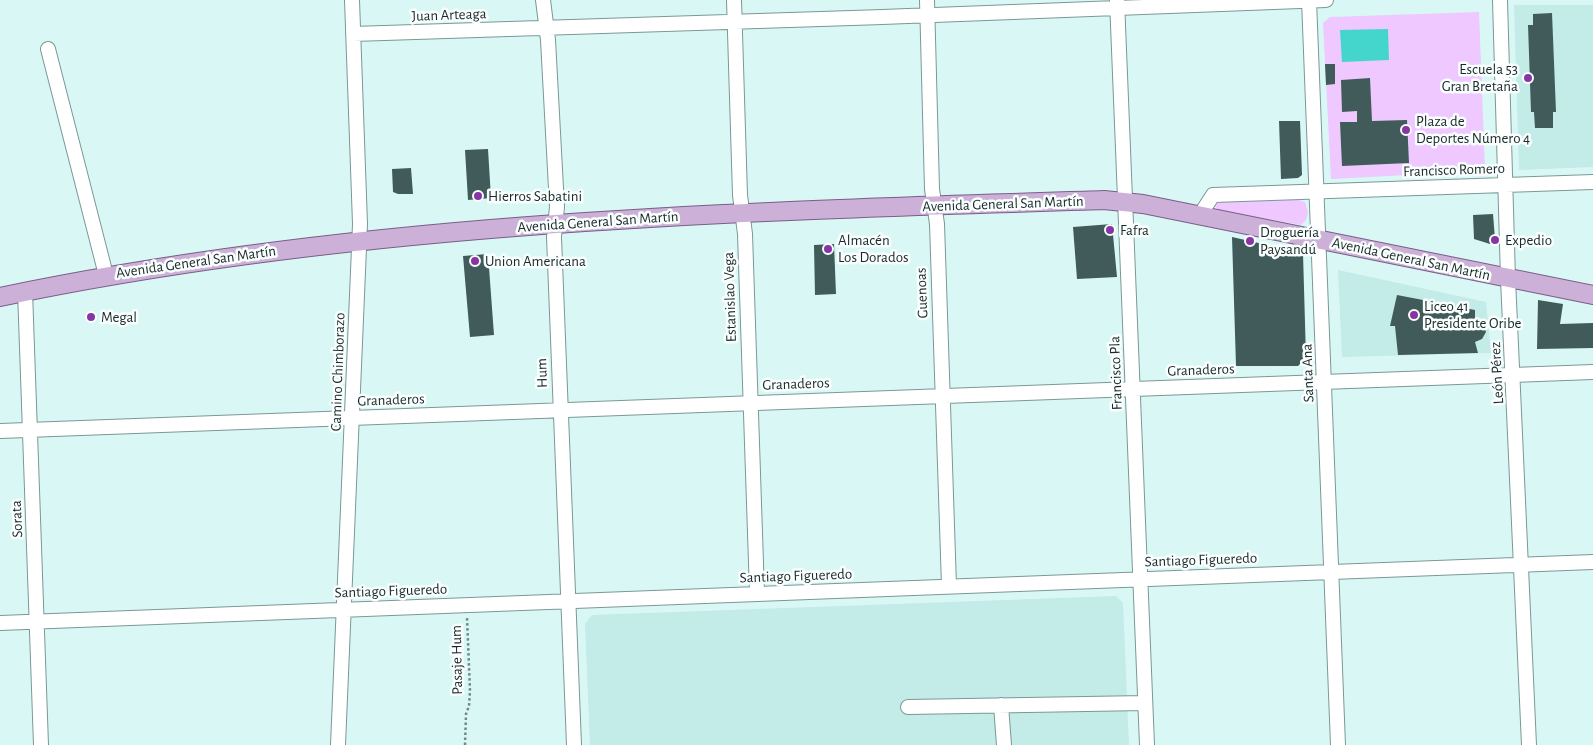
<!DOCTYPE html>
<html>
<head>
<meta charset="utf-8">
<style>
  body { margin:0 }
  canvas { display:block; background:#d9f8f5 }
</style>
</head>
<body>
<canvas width="1593" height="745"></canvas>
<script>
const g = document.querySelector('canvas').getContext('2d');
g.lineJoin = 'round';
function fill(path, color) { g.fillStyle = color; g.fill(path, 'evenodd'); }
function trace(path, color, width, dash) { g.strokeStyle = color; g.lineWidth = width; g.lineCap = dash ? 'butt' : 'round'; g.setLineDash(dash || []); g.stroke(path); }
function drawText(font, color, halo, rows, align = 'center') {
  g.font = font + ' "Alegreya Sans",sans-serif'; g.lineWidth = 5; g.setLineDash([]); g.textBaseline = 'middle'; g.strokeStyle = halo; g.fillStyle = color; for (const [text, x, y, turn = 0] of rows) {
    g.save(); g.translate(x, y); g.rotate((+turn || 0) * Math.PI / 180); g.textAlign = isNaN(turn) ? turn : align; if (halo) g.strokeText(text, 0, 0); g.fillText(text, 0, 0); g.restore();
  }
}
fill(new Path2D(`
  M1514 5H1593V167L1519 170Z
  M1338 270 1486 302 1491 353 1342 357Z
  M1116 596 1123 603 1129 745H590L585 624 592 615Z`), '#c3ebe7');
fill(new Path2D(`
  M1479 12 1485 171 1331 179 1323 23 1330 17Z
  M1296 199 1305 202 1308 212 1306 220 1301 225 1219 211 1215 206 1217 202Z`), '#eec8fe');
fill(new Path2D(`
  M1388 29 1389 60 1342 62 1340 30Z`), '#44d5cd');
fill(new Path2D(`
  M1552 13 1556 112H1553V128H1535L1534 112H1531L1528 25H1533V14Z
  M1325 64H1335V84L1326 85Z
  M1370 78 1372 121 1407 120 1409 163 1342 166 1340 122H1357V111L1342 112 1341 80Z
  M1279 121H1300L1302 175 1298 178 1281 179Z
  M488 149 491 198 468 200 465 150Z
  M411 168 413 194H398L393 192 392 169Z
  M1493 214 1495 239 1490 244 1474 239 1473 215Z
  M1112 224 1117 277 1077 279 1073 227Z
  M1232 237 1303 253 1306 358 1298 366H1236Z
  M834 244 836 294 815 295 814 245Z
  M488 254 494 335 470 337 463 256Z
  M1397 295 1475 310V319L1482 322 1486 332 1482 339 1475 342 1478 353 1398 355 1395 326H1390Z
  M1538 300 1563 304 1560 324 1593 323V348L1537 349Z`), '#405b59');
const minor = new Path2D(`
  M543 0 548 40 557 207 554 237 574 745
  M734 0 740 195 745 234 757 593
  M927 0 932 189 937 224 949 586
  M1117 0 1147 745
  M1309 0 1338 745
  M1500 0 1508 279 1529 745
  M353 34C677 24 1002 14 1326 0
  M48 49 106 275
  M1200 215 1213 195 1593 182
  M25 291 41 745
  M0 431 1593 372
  M0 623 1593 562
  M1001 705 1004 745
  M908 707 1145 703
  M338 745 360 224 352 0`);
const major = new Path2D(`
  M0 297C363 221 735 212 1104 200L1143 204 1593 295`);
trace(minor, '#7b9895', 16);
trace(major, '#795e88', 20);
trace(new Path2D(`
  M465 745 466 714 469 706 470 691 467 617`), '#738785', 2.5, [2.5, 2.5]);
trace(minor, '#fff', 14);
trace(major, '#cdb0d7', 18);
for (const [x, y, r, color] of [
  [1528,78,5,"#8735a4"],
  [1406,130,5,"#8735a4"],
  [478,196,5,"#8735a4"],
  [1110,230,5,"#8735a4"],
  [1495,240,5,"#8735a4"],
  [1250,241,5,"#8735a4"],
  [828,249,5,"#8735a4"],
  [475,261,5,"#8735a4"],
  [1414,315,5,"#8735a4"],
  [91,317,5,"#8735a4"]
]) { const dot = new Path2D(); dot.arc(x, y, r, 0, 2 * Math.PI); g.fillStyle = color; g.fill(dot); trace(dot, '#f9fffe', 2); }
drawText('15px', '#1c2726', '#f9fffe', [
  ["Juan Arteaga",449,15,-2],
  ["Francisco Romero",1454,170,-2],
  ["Avenida General San Martín",1003,204,-2],
  ["Avenida General San Martín",598,222,-4],
  ["Avenida General San Martín",1411,259,12],
  ["Avenida General San Martín",196,262,-8],
  ["Guenoas",922,293,-92],
  ["Estanislao Vega",730,297,-92],
  ["Granaderos",1201,370,-2],
  ["Camino Chimborazo",338,372,-88],
  ["Hum",542,373,-92],
  ["Francisco Pla",1116,373,-92],
  ["Santa Ana",1308,373,-92],
  ["León Pérez",1497,373,-93],
  ["Granaderos",796,384,-2],
  ["Granaderos",391,400,-2],
  ["Sorata",17,519,-92],
  ["Santiago Figueredo",1201,560,-2],
  ["Santiago Figueredo",796,576,-2],
  ["Santiago Figueredo",391,591,-2],
  ["Pasaje Hum",457,660,-91]
]);
drawText('15px', '#1c2726', '#f9fffe', [
  ["Escuela 53",1518,69,"right"],
  ["Gran Bretaña",1518,86,"right"],
  ["Plaza de",1416,121],
  ["Deportes Número 4",1416,138],
  ["Hierros Sabatini",488,196],
  ["Fafra",1120,230],
  ["Droguería",1260,232],
  ["Paysandú",1260,249],
  ["Almacén",838,240],
  ["Los Dorados",838,257],
  ["Expedio",1505,240],
  ["Union Americana",485,261],
  ["Liceo 41",1424,306],
  ["Presidente Oribe",1424,323],
  ["Megal",101,317]
], 'left');
</script>
</body>
</html>
